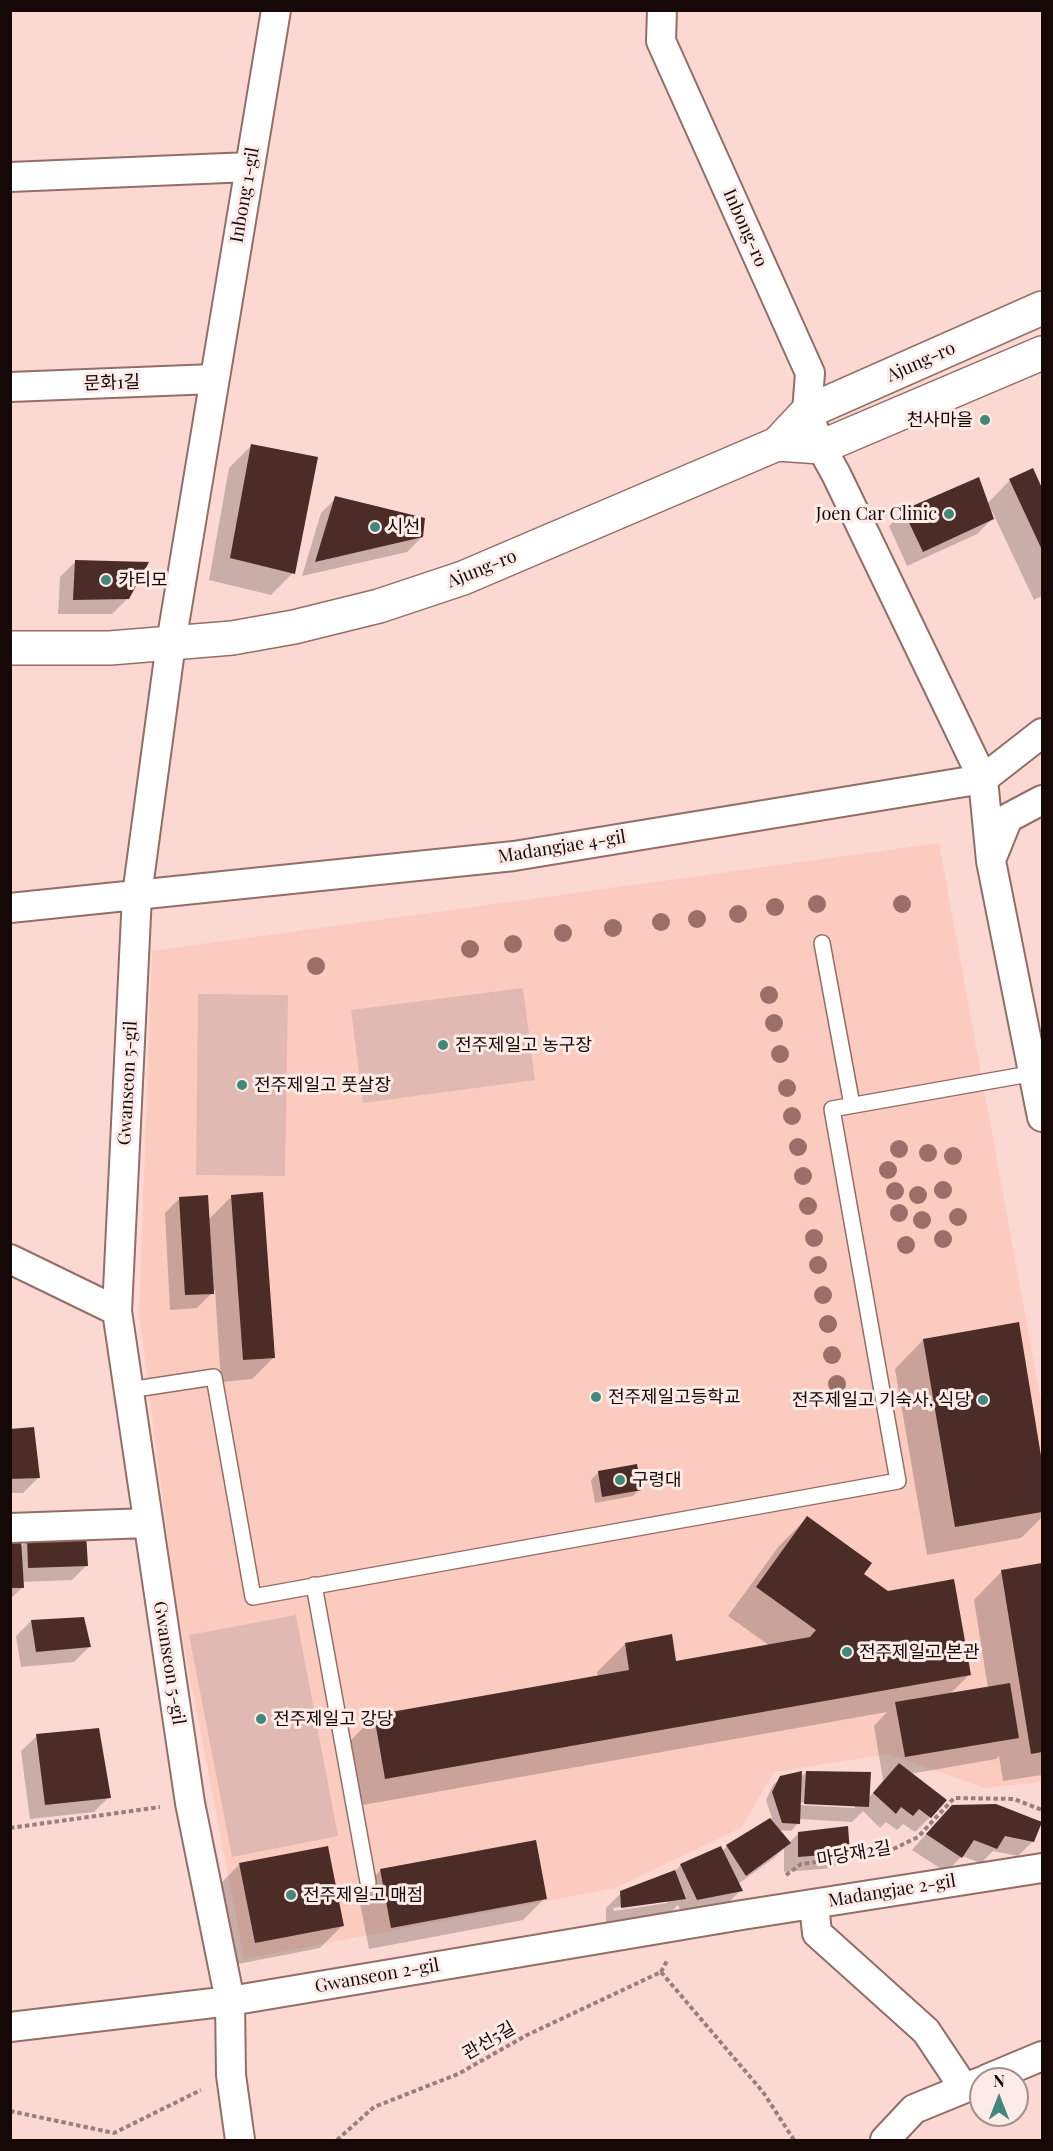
<!DOCTYPE html>
<html>
<head>
<meta charset="utf-8">
<style>
  body { margin:0 }
  #map { position:relative; width:1053px; height:2151px; overflow:hidden; background:#fbd9d2; font-family:"Playfair Display",serif }
  canvas { display:block }
  .frame { position:absolute; inset:0; border:12px solid #150806; pointer-events:none }
  .north { position:absolute; left:969px; top:2067px; width:60px; height:60px; box-sizing:border-box; background:#fcebe7; border:2px solid #a0908d; border-radius:50%; rotate:0deg; font-size:16px; font-weight:700; line-height:24px; text-align:center; color:#150806 }
  .north::after { content:''; display:block; margin:auto; width:21px; height:27px; background:#42877c; clip-path:polygon(50% 0,100% 100%,50% 72%,0 100%) }
</style>
</head>
<body>
<div id="map">
<canvas width="1053" height="2151"></canvas>
<div class="frame"></div>
<div class="north">N</div>
</div>
<script>
const g = document.querySelector('canvas').getContext('2d');
g.lineJoin = 'round';
function fill(path, color) { g.fillStyle = color; g.fill(path, 'evenodd'); }
function trace(path, color, width, dash) { g.strokeStyle = color; g.lineWidth = width; g.lineCap = dash ? 'butt' : 'round'; g.setLineDash(dash || []); g.stroke(path); }
function drawText(font, color, halo, rows, align = 'center') {
  g.font = font + ' "Playfair Display","Noto Sans KR",serif'; g.lineWidth = 6; g.setLineDash([]); g.textBaseline = 'middle'; g.strokeStyle = halo; g.fillStyle = color; for (const [text, x, y, turn = 0] of rows) {
    g.save(); g.translate(x, y); g.rotate((+turn || 0) * Math.PI / 180); g.textAlign = isNaN(turn) ? turn : align; if (halo) g.strokeText(text, 0, 0); g.fillText(text, 0, 0); g.restore();
  }
}
fill(new Path2D(`
  M939 843 1042 1407V1782L984 1788 888 1754 774 1772 741 1828 615 1888 244 1959 176 1604 139 1314 152 951Z`), '#fccbc0');
fill(new Path2D(`
  M523 988 535 1080 363 1103 351 1010Z
  M198 994 288 995 285 1176 196 1175Z
  M296 1615 338 1836 232 1857 189 1635Z`), '#e0bab2');
fill(new Path2D(`
  M251 446 293 573 271 595 209 580 229 468Z
  M1033 470 1042 491V596L1034 600 992 511 990 512 992 519 977 534 907 566 889 526 904 511 987 504 1010 480Z
  M336 498 422 537 407 552 302 576 321 513Z
  M75 562 128 598 112 614H58L60 577Z
  M232 1196 274 1357 252 1379 221 1382 215 1290 197 1308 170 1310 165 1213 180 1198 208 1220Z
  M1017 1324 1042 1471V1517L1021 1538 927 1555 895 1369 923 1340Z
  M10 1430 38 1478 23 1493H10Z
  M599 1472 640 1489 633 1496 595 1503 591 1480Z
  M807 1518 862 1574 970 1674 950 1694 988 1688 974 1600 1002 1571 1042 1565V1775L1003 1781 999 1756 996 1759 910 1774 930 1817 915 1832 903 1824 897 1830 886 1822 880 1828 863 1811 852 1822 799 1819 798 1823 791 1831 778 1830 789 1843 799 1833 848 1853 833 1868 784 1872V1848L774 1858 738 1884 741 1890 726 1905 682 1914 678 1905 670 1913 606 1923V1908L621 1893 674 1872 681 1865 722 1851 727 1846 772 1818 766 1800 773 1785 781 1778H800L806 1772 868 1799 883 1780 874 1726 887 1712 357 1806 346 1745 374 1717 598 1677 597 1672 625 1644 675 1662 770 1646 728 1616 779 1546ZM797 1802 855 1805V1808L797 1805ZM667 1900V1903L614 1911 613 1908Z
  M10 1540 20 1547 28 1540 87 1565 72 1580 22 1582 23 1587 10 1599Z
  M31 1621 89 1647 74 1662 21 1667 16 1636Z
  M37 1736 109 1797 94 1812 30 1819 21 1751Z
  M937 1822 1033 1841 1018 1856 993 1851 981 1863 962 1856 946 1872 912 1850Z
  M535 1842 545 1898 523 1920 369 1949 358 1893 380 1871Z
  M240 1864 342 1926 320 1948 233 1965 217 1887Z`), '#0003');
fill(new Path2D(`
  M251 444 318 457 295 574 230 558Z
  M1033 468 1042 488V550L1009 479Z
  M979 477 994 519 923 552 903 510Z
  M335 496 425 518 423 537 315 562Z
  M75 560 149 562 129 599 73 600Z
  M263 1192 275 1358 243 1360 231 1195Z
  M208 1195 214 1294 185 1295 179 1197Z
  M1019 1322 1042 1462V1512L955 1527 923 1339Z
  M34 1427 40 1478 10 1479V1429Z
  M637 1464 642 1490 602 1497 598 1471Z
  M807 1516 872 1563 864 1574 888 1591 954 1579 971 1675 385 1779 374 1715 629 1670 625 1643 672 1634 676 1661 810 1637 816 1630 756 1587Z
  M86 1533 88 1566 28 1568 27 1538Z
  M21 1538 24 1588H10V1539Z
  M1042 1563V1752L1031 1754 1001 1570Z
  M84 1617 91 1647 36 1652 31 1620Z
  M1010 1683 1019 1738 905 1757 895 1702Z
  M99 1728 111 1798 45 1805 36 1734Z
  M899 1763 947 1800 931 1818 919 1809 913 1816 901 1807 896 1814 873 1793Z
  M802 1771 800 1824 782 1823 772 1792 780 1776Z
  M806 1771 871 1772 869 1807 804 1804Z
  M996 1804 1042 1822 1034 1842 1005 1836 997 1849 974 1840 962 1858 926 1834 952 1805Z
  M770 1818 791 1843 746 1876 726 1845Z
  M848 1826 850 1853 798 1857V1832Z
  M536 1840 547 1899 391 1928 380 1869Z
  M328 1846 344 1926 255 1943 239 1863Z
  M721 1846 743 1891 697 1900 680 1864Z
  M675 1870 686 1899 621 1908 620 1891Z`), '#4c2c26');
const service = new Path2D(`
  M822 943 852 1105
  M129 1390 214 1377 253 1597 898 1481 832 1109 1035 1073
  M314 1585 368 1882`);
const minor = new Path2D(`
  M662 10 661 41 810 373 807 412 821 447 836 474 983 779 991 861 1042 1117
  M10 177 250 167
  M10 387 214 379
  M993 855 1008 818 1042 800
  M10 908 514 856 983 779 1042 733
  M10 1259 117 1311
  M10 1528 148 1523
  M814 1904 817 1933 926 2031 964 2088
  M10 2027 230 2001 742 1915 1042 1868
  M987 2079 1042 2056
  M240 2140 231 2075 230 2001 190 1803 117 1311 137 895 171 643 276 10
  M885 2140 914 2109 980 2082`);
const tertiary = new Path2D(`
  M777 444 807 412 1042 308
  M10 648H110L232 638 294 627 379 606 463 578 777 444 821 447 1042 353`);
trace(service, '#936e67', 18);
trace(minor, '#936e67', 32);
trace(tertiary, '#936e67', 36);
trace(new Path2D(`
  M10 1828 160 1807
  M786 1875 801 1864 885 1853 918 1837 954 1798 1014 1799 1042 1810
  M661 1972 763 2092 794 2140
  M661 1972 668 1959
  M10 2111 114 2133 201 2090
  M337 2140 374 2107 458 2074 527 2035 661 1972`), '#987f7b', 4, [4.5, 3]);
trace(service, '#fff', 15);
trace(minor, '#fff', 28);
trace(tertiary, '#fff', 33);
g.fillStyle = '#9b6f67';
for (const [x, y] of [
  [817,904],
  [902,904],
  [775,907],
  [738,914],
  [697,919],
  [661,922],
  [613,928],
  [563,933],
  [513,944],
  [470,949],
  [316,966],
  [769,995],
  [774,1023],
  [780,1054],
  [787,1088],
  [792,1116],
  [798,1147],
  [899,1149],
  [928,1153],
  [953,1156],
  [888,1170],
  [803,1176],
  [943,1190],
  [895,1191],
  [918,1195],
  [808,1206],
  [899,1213],
  [958,1217],
  [922,1220],
  [814,1238],
  [943,1239],
  [906,1245],
  [818,1265],
  [823,1295],
  [828,1324],
  [832,1355],
  [837,1384]
]) { g.beginPath(); g.arc(x, y, 9, 0, 2 * Math.PI); g.fill(); }
for (const [x, y, r, color] of [
  [985,420,6,"#42877c"],
  [949,514,6,"#42877c"],
  [375,527,6,"#42877c"],
  [106,580,6,"#42877c"],
  [443,1045,6,"#42877c"],
  [242,1085,6,"#42877c"],
  [596,1397,6,"#42877c"],
  [983,1400,6,"#42877c"],
  [620,1480,6,"#42877c"],
  [847,1652,6,"#42877c"],
  [261,1719,6,"#42877c"],
  [291,1895,6,"#42877c"]
]) { const dot = new Path2D(); dot.arc(x, y, r, 0, 2 * Math.PI); g.fillStyle = color; g.fill(dot); trace(dot, '#fcebe7', 2); }
drawText('18px', '#150806', '#fcebe7', [
  ["Inbong 1-gil",245,195,-80],
  ["Inbong-ro",745,228,66],
  ["Ajung-ro",921,362,-24],
  ["문화1길",112,383,-2],
  ["Ajung-ro",482,569,-22],
  ["Madangjae 4-gil",562,847,-9],
  ["Gwanseon 5-gil",128,1083,-87],
  ["Gwanseon 5-gil",169,1663,81],
  ["마당재2길",854,1854,-10],
  ["Madangjae 2-gil",892,1891,-9],
  ["Gwanseon 2-gil",377,1976,-10],
  ["관선5길",489,2041,-30]
]);
drawText('18px', '#150806', '#fcebe7', [
  ["천사마을",973,420,"right"],
  ["Joen Car Clinic",937,514,"right"],
  ["시선",387,527],
  ["카티모",118,580],
  ["전주제일고 농구장",455,1045],
  ["전주제일고 풋살장",254,1085],
  ["전주제일고등학교",608,1397],
  ["전주제일고 기숙사, 식당",971,1400,"right"],
  ["구령대",632,1480],
  ["전주제일고 본관",859,1652],
  ["전주제일고 강당",273,1719],
  ["전주제일고 매점",303,1895]
], 'left');
</script>
</body>
</html>
